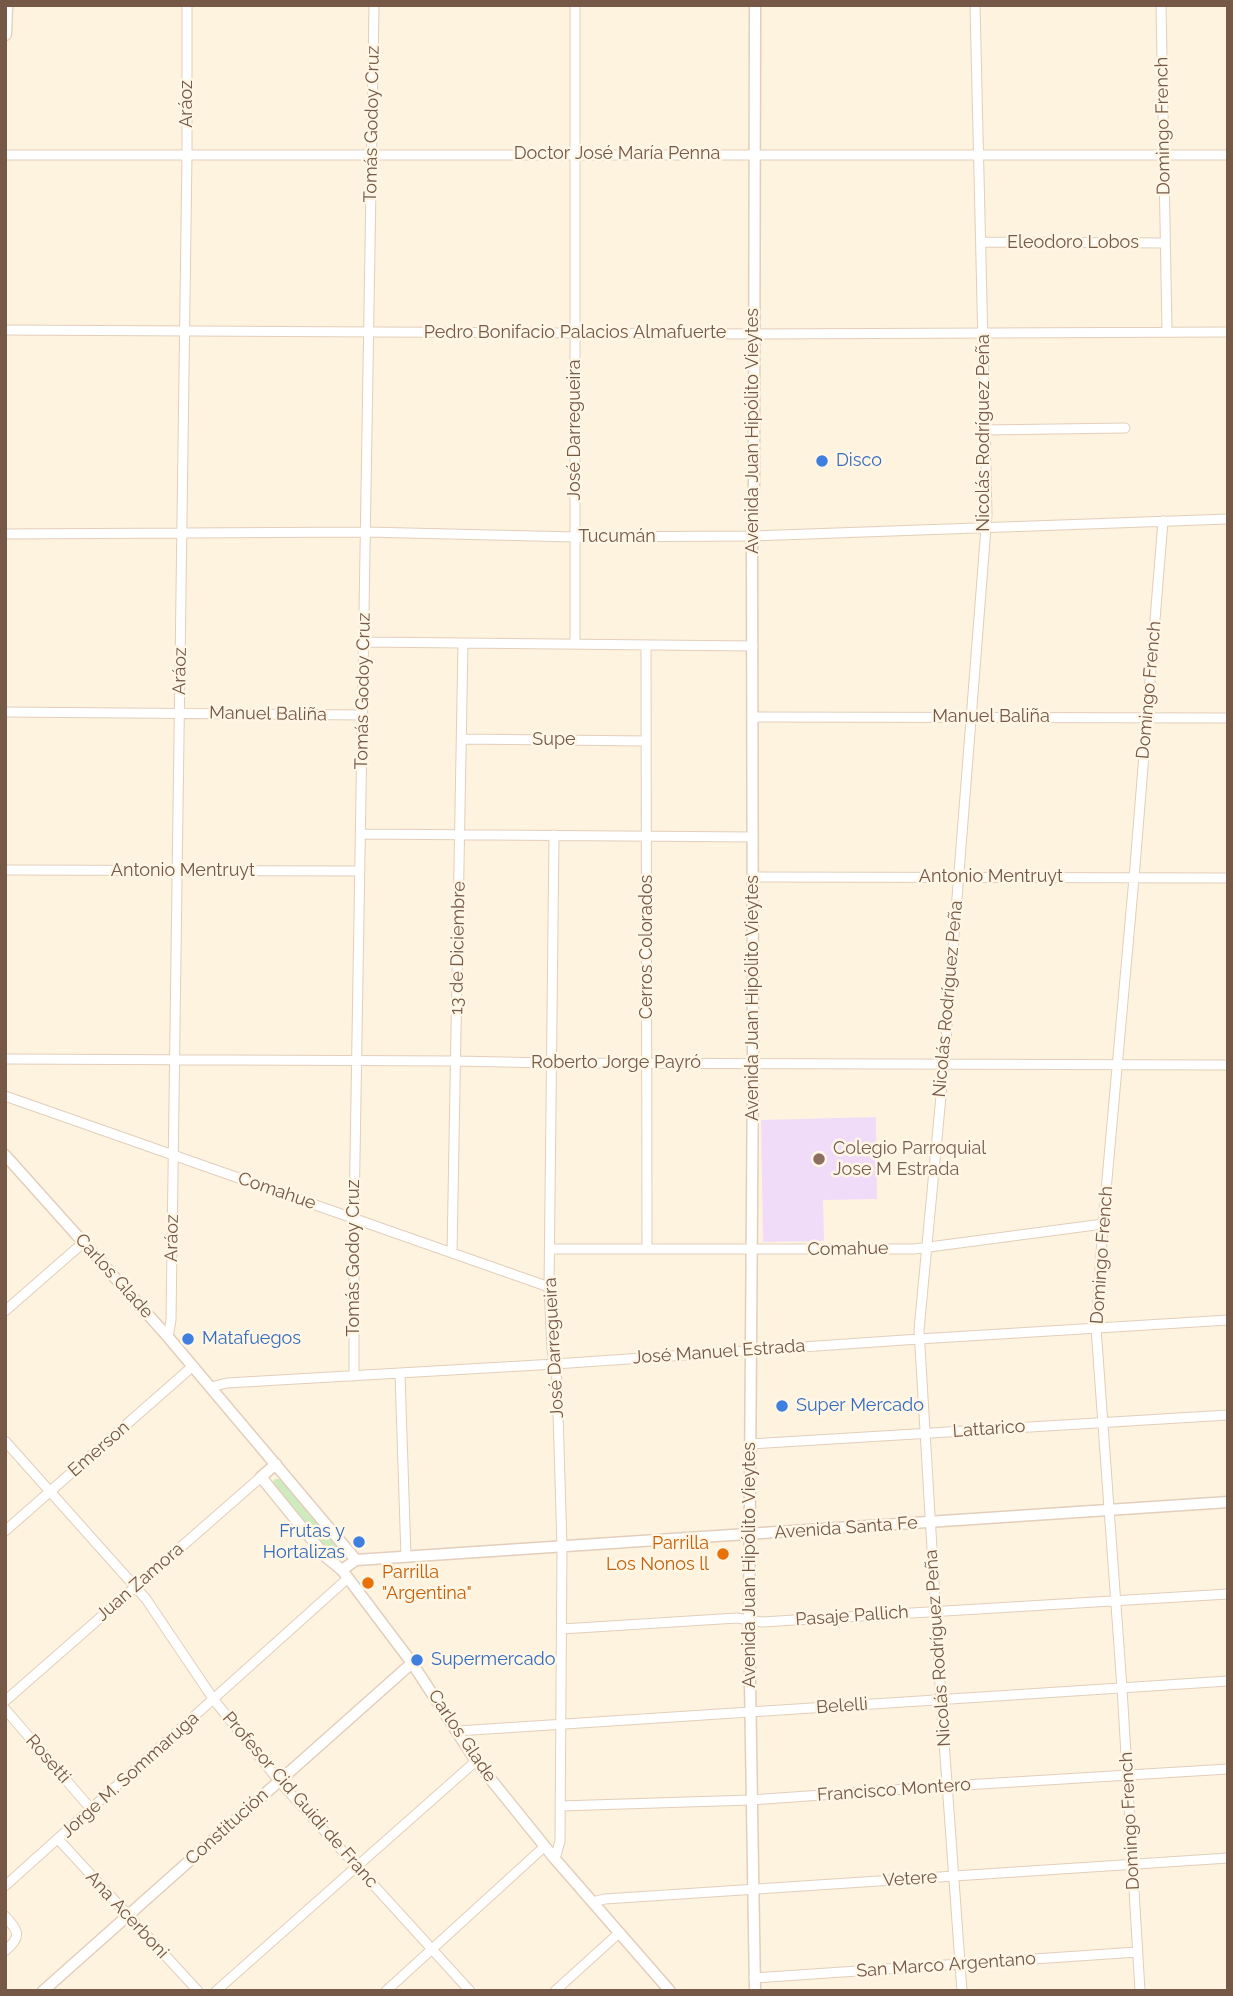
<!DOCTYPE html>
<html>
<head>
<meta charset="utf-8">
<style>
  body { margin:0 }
  #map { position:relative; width:1233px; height:1996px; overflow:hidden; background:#fef3df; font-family:Raleway,sans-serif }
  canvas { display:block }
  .frame { position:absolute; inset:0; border:7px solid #755845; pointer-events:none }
</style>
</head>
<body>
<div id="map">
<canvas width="1233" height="1996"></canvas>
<div class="frame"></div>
</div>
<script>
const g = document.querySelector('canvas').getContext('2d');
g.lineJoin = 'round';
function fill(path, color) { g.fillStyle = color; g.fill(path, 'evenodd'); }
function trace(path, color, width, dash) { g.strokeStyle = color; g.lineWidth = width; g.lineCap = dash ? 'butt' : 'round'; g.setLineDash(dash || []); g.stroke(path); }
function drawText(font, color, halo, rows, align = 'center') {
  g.font = font + ' Raleway,sans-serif'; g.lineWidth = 5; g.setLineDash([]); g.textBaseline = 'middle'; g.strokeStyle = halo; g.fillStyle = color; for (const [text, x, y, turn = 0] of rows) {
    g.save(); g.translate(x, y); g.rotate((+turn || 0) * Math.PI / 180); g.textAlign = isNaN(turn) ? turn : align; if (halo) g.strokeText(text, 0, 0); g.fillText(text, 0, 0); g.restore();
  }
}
fill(new Path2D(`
  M876 1117 877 1199 823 1200 824 1241 763 1242 761 1120Z`), '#f0dcf9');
fill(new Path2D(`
  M275 1479H279L283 1481 336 1543 337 1548 335 1553 330 1555 272 1483Z`), '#ceebbd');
const minor = new Path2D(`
  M1161 5 1167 331
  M5 155H1228
  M981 242 1165 243
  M5 330 754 334 1228 332
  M985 430 1125 428
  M5 534 366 532 576 537 752 536 1228 519
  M364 642 753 646
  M575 644V5
  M646 645 647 1249
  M5 712 363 715
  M753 717 1228 718
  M462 739 646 741
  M361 834 753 837
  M554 835 549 1287 552 1349 557 1380 562 1546 560 1841 555 1859
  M5 870 360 871
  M753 877 1228 878
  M5 1059 456 1061 551 1063 1228 1065
  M5 1096 549 1287
  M550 1249H914L1103 1224
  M452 1253 463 643
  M5 1311 84 1242
  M168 1337 171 1320 187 154V5
  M400 1374 406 1557
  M354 1376V1218L374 5
  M211 1387 227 1383 555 1364 919 1339 1228 1320
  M5 1441 146 1599 214 1700 279 1781 470 1991
  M750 1444 1228 1415
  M5 1531 193 1366
  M562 1629 737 1618 762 1622 1228 1594
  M5 1701 261 1477
  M5 1709 91 1809
  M457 1731 1228 1681
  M560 1806 751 1800 948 1786 1228 1769
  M58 1839 198 1991
  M5 1886 348 1578
  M592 1902 605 1899 1228 1858
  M5 1916C19 1932 22 1936 5 1951
  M754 1978 1137 1952
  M216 1991 476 1761
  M386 1991 544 1847
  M555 1991 619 1933
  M962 1991 941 1700 919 1330 944 1064 987 515 975 5
  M1140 1991 1122 1688 1096 1328 1103 1224 1134 878 1163 521`);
const tertiary = new Path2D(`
  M755 5 754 482 752 536 753 1064 749 1620 755 1991
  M5 1155 168 1337 356 1560
  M276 1464 261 1477 326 1557 342 1570 348 1578 412 1663 476 1761 555 1859 670 1991
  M342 1570 356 1560 1228 1502
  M43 1991 412 1663`);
const secondary = new Path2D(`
  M5 34 6 5`);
trace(minor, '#e2cebb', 11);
trace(tertiary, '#e2cebb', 13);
trace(secondary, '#e9d2ba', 15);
trace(minor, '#fff', 9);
trace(tertiary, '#fff', 10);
trace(secondary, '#fff', 12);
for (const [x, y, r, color] of [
  [822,461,7,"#3f7fe0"],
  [819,1159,7,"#8d6e63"],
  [188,1339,7,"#3f7fe0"],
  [782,1406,7,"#3f7fe0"],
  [359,1542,7,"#3f7fe0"],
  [723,1554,7,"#e8710a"],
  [368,1583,7,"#e8710a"],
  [417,1660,7,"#3f7fe0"]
]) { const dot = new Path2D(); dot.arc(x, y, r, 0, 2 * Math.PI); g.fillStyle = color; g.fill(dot); trace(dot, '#fff6e6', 2.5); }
drawText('18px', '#755845', '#fff6e6', [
  ["Aráoz",187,104,-90],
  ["Tomás Godoy Cruz",372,124,-89],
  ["Domingo French",1163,126,-91],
  ["Doctor José María Penna",617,154],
  ["Eleodoro Lobos",1073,243],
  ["Pedro Bonifacio Palacios Almafuerte",575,333],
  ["José Darregueira",575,430,-90],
  ["Avenida Juan Hipólito Vieytes",753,431,-90],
  ["Nicolás Rodríguez Peña",984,433,-90],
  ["Tucumán",617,537],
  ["Aráoz",180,671,-89],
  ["Domingo French",1149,690,-85],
  ["Tomás Godoy Cruz",363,691,-89],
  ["Manuel Baliña",268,714,1],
  ["Manuel Baliña",991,717],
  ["Supe",554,740],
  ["Antonio Mentruyt",183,871],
  ["Antonio Mentruyt",991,877],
  ["Cerros Colorados",647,947,-90],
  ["13 de Diciembre",458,948,-89],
  ["Avenida Juan Hipólito Vieytes",753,998,-90],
  ["Nicolás Rodríguez Peña",948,999,-85],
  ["Roberto Jorge Payró",616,1063],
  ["Comahue",277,1191,19],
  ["Aráoz",172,1238,-89],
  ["Comahue",848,1249,-1],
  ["Domingo French",1102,1255,-86],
  ["Tomás Godoy Cruz",354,1258,-90],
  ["Carlos Glade",114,1276,48],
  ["José Darregueira",554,1348,-93],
  ["José Manuel Estrada",719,1352,-4],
  ["Lattarico",989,1429,-4],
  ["Emerson",99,1449,-41],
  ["Avenida Santa Fe",846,1528,-4],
  ["Avenida Juan Hipólito Vieytes",750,1565,-90],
  ["Juan Zamora",140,1582,-41],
  ["Pasaje Pallich",852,1616,-4],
  ["Nicolás Rodríguez Peña",938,1648,-94],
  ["Belelli",842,1706,-4],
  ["Carlos Glade",462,1736,56],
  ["Rosetti",48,1759,49],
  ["Jorge M. Sommaruga",130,1775,-42],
  ["Francisco Montero",894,1790,-4],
  ["Profesor Cid Guidi de Franc",300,1800,49],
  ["Domingo French",1130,1821,-93],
  ["Constitución",227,1827,-42],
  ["Vetere",910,1879,-4],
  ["Ana Acerboni",127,1915,47],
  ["San Marco Argentano",946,1965,-4]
]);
drawText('18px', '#366cbe', '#fff6e6', [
  ["Disco",836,461],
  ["Matafuegos",202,1339],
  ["Super Mercado",796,1406],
  ["Frutas y",345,1532,"right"],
  ["Hortalizas",345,1553,"right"],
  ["Supermercado",431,1660]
], 'left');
drawText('18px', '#785e54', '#fff6e6', [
  ["Colegio Parroquial",833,1149],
  ["Jose M Estrada",833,1170]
], 'left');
drawText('18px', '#c56008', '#fff6e6', [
  ["Parrilla",709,1544],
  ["Los Nonos ll",709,1565],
  ["Parrilla",382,1573,"left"],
  ["\"Argentina\"",382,1594,"left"]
], 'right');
</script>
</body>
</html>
